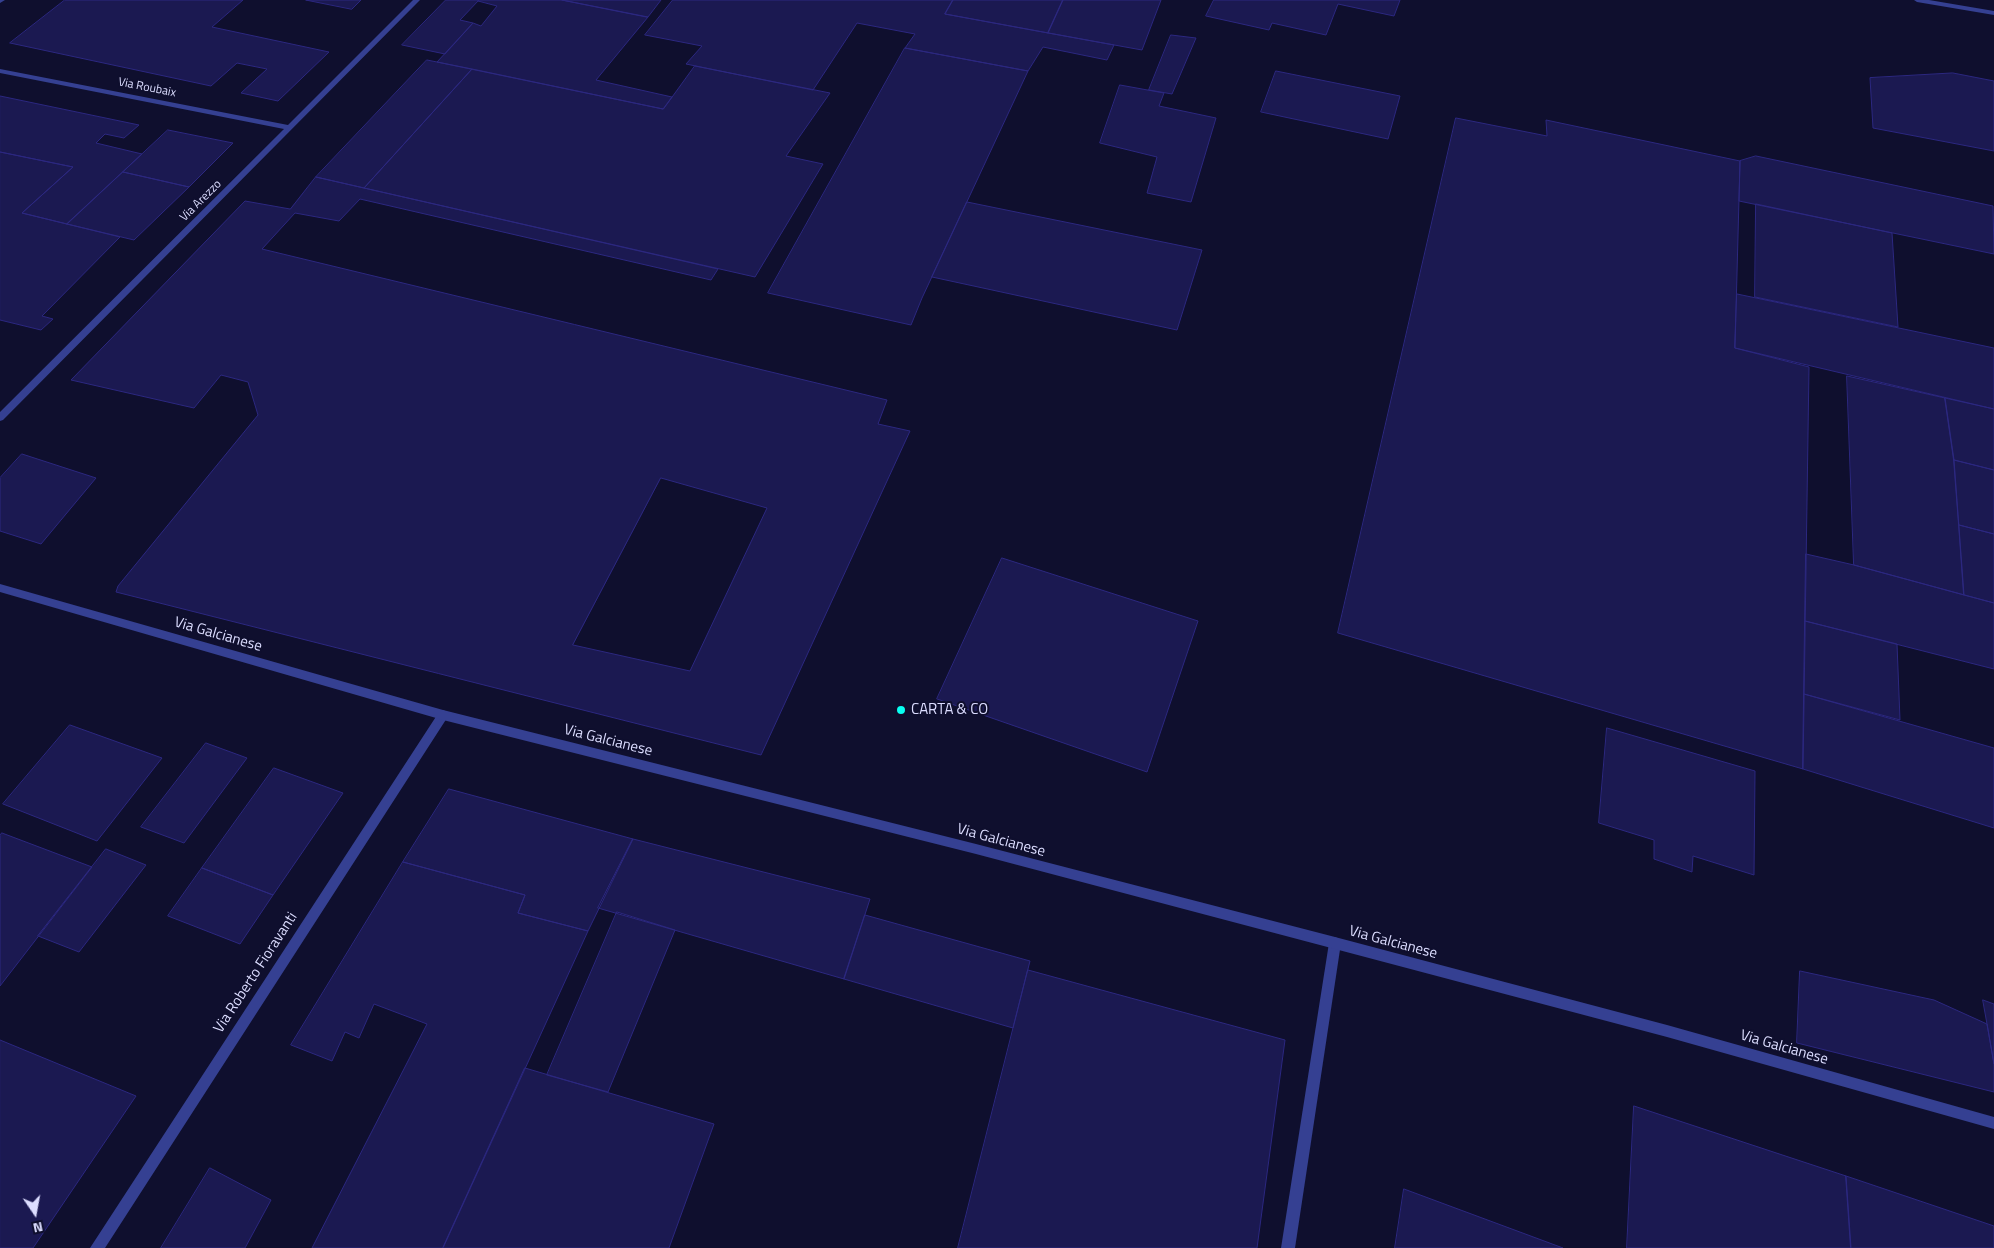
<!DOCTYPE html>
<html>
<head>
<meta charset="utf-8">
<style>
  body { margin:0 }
  #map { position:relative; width:1994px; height:1248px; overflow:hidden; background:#0f0f2e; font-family:"Titillium Web",sans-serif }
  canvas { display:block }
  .north { position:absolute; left:10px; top:1188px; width:50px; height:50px; -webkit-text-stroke:4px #0f0f2e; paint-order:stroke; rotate:168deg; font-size:14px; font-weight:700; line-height:20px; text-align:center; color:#dcddff }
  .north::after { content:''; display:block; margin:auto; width:18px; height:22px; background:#dcddff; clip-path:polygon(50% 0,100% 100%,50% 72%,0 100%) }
</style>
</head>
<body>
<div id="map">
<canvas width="1994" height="1248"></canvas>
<div class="north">N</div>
</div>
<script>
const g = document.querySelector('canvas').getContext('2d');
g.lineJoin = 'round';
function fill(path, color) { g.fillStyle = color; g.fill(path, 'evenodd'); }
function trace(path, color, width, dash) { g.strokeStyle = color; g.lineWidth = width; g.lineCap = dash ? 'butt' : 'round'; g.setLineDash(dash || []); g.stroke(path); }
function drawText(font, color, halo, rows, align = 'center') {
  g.font = font + ' "Titillium Web",sans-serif'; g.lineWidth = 4; g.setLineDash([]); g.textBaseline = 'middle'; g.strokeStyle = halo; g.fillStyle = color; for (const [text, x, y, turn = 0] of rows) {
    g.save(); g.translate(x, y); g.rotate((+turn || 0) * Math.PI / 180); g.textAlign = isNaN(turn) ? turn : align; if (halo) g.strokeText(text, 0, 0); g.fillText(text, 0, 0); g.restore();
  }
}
const building = new Path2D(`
  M65 0H243L212 27 329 52 278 101 241 93 267 69 237 63 211 86 10 43Z
  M306 0H361L352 9Z
  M446 0H479L460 20 473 23 445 54 402 45Z
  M479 0H562L648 17 596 80 672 97 663 109 437 62 473 23 481 26 497 6 478 1Z
  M562 0H661L648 17Z
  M673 0H953L945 14 1114 45 1107 60 1043 47 1028 71 905 48 915 34 857 23 813 90 686 64 702 46 645 35Z
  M953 0H1063L1048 33 945 14Z
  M1063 0H1161L1142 50 1048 33Z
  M1214 0H1400L1394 16 1338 4 1326 35 1272 23 1269 30 1206 16Z
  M1171 35 1196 38 1172 94 1149 90Z
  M905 48 1028 71 922 298 911 325 768 293Z
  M427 60 472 69 364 188 316 177Z
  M695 66 830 93 786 156 823 164 755 277 364 188 472 69 663 109Z
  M1276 71 1400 96 1388 139 1261 112Z
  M1953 73 1994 81V151L1873 128 1870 78Z
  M1120 85 1164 93 1159 106 1216 118 1191 202 1147 193 1157 157 1100 143Z
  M0 96 139 125 124 138 105 134 96 143 142 154 67 224 22 213 73 167 0 152Z
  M1456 118 1547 136 1546 120 1740 161 1735 348 1809 367 1803 769 1338 633Z
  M168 130 233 143 189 187 123 172Z
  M0 152 73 167 22 213 120 237 42 316 53 319 41 330 0 320Z
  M1756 156 1993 206 1994 254 1739 201 1740 161Z
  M123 172 189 187 134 240 67 224Z
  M316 177 718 269 711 280 360 199 339 221 295 213 262 249 887 400 878 424 910 431 761 755 116 592 118 586 258 415 248 382 221 375 194 408 71 380 245 201 290 209ZM661 478 767 508 690 671 573 645Z
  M967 202 1202 250 1177 330 932 277Z
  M1756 204 1892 233 1898 327 1755 297Z
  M1737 294 1994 348V409L1735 348Z
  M1847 376 1945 398 1954 460 1964 595 1854 565Z
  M1945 398 1994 409V470L1954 460Z
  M22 454 96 478 41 544 0 531V478Z
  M1954 460 1994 470V534L1959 525Z
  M1959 525 1994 534V603L1964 595Z
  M1806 554 1854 565 1994 603V669L1805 621Z
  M1002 558 1198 621 1147 772 937 699Z
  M1805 621 1897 644 1900 720 1804 694Z
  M1804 694 1994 748V828L1803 769Z
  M70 725 162 758 97 841 3 804Z
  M1607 728 1755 771 1754 875 1693 856 1692 872 1654 859V840L1599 823Z
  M206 743 247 758 184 843 141 827Z
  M274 768 343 793 273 895 202 868Z
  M449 789 633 839 588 931 518 913 525 895 403 862Z
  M2 833 92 867 0 986V836Z
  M633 839 870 899 844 979 598 908Z
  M106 849 146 865 79 952 38 936Z
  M403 862 525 895 518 913 588 931 443 1248H312L427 1024 374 1004 359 1038 345 1032 332 1061 291 1045Z
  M202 868 273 895 240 944 168 916Z
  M617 912 675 930 608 1092 547 1075Z
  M865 915 1030 961 1013 1028 844 979Z
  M1028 970 1285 1040 1257 1248H958Z
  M1800 971 1934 1000 1987 1024 1994 1064V1092L1797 1043Z
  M1983 1000 1994 1004V1064L1987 1024Z
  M0 1040 136 1096 33 1248H0Z
  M525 1068 714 1124 669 1248H443Z
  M1634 1106 1846 1176 1851 1248H1627Z
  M210 1168 271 1200 245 1248H161Z
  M1846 1176 1994 1226V1248H1851Z
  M1404 1189 1563 1248H1395Z`);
fill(building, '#1b1951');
trace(building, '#2c2880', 1);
fill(new Path2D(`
  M1335 937 1339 939 1341 943 1295 1248H1281L1329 943 1331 939Z`), '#354092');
fill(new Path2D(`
  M0 0H5L0 3Z
  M413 0H420L3 420 0 421V412L284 129 0 73V69L288 125Z
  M1914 0H1929L1994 11V15L1917 2Z
  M443 710 447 712 448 715 447 718 105 1248H90L439 712Z`), '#354092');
fill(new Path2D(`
  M0 584 443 710 976 844 1335 937 1667 1025 1994 1117V1129L1667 1037 1335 949 976 854 443 720 0 592Z`), '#354092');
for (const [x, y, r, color] of [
  [901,710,5,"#08fff2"]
]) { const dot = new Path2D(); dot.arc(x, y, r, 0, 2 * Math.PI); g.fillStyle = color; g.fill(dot); trace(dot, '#0f0f2e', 2); }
drawText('12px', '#dcddff', '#0f0f2e', [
  ["Via Roubaix",147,88,11],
  ["Via Arezzo",201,201,-45]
]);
drawText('15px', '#dcddff', '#0f0f2e', [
  ["Via Galcianese",218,635,16],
  ["Via Galcianese",608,741,14],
  ["Via Galcianese",1001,841,15],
  ["Via Galcianese",1393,943,15],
  ["Via Roberto Fioravanti",256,973,-57],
  ["Via Galcianese",1784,1048,16]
]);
drawText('15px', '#dcddff', '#0f0f2e', [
  ["CARTA & CO",911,710]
], 'left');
</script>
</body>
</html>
